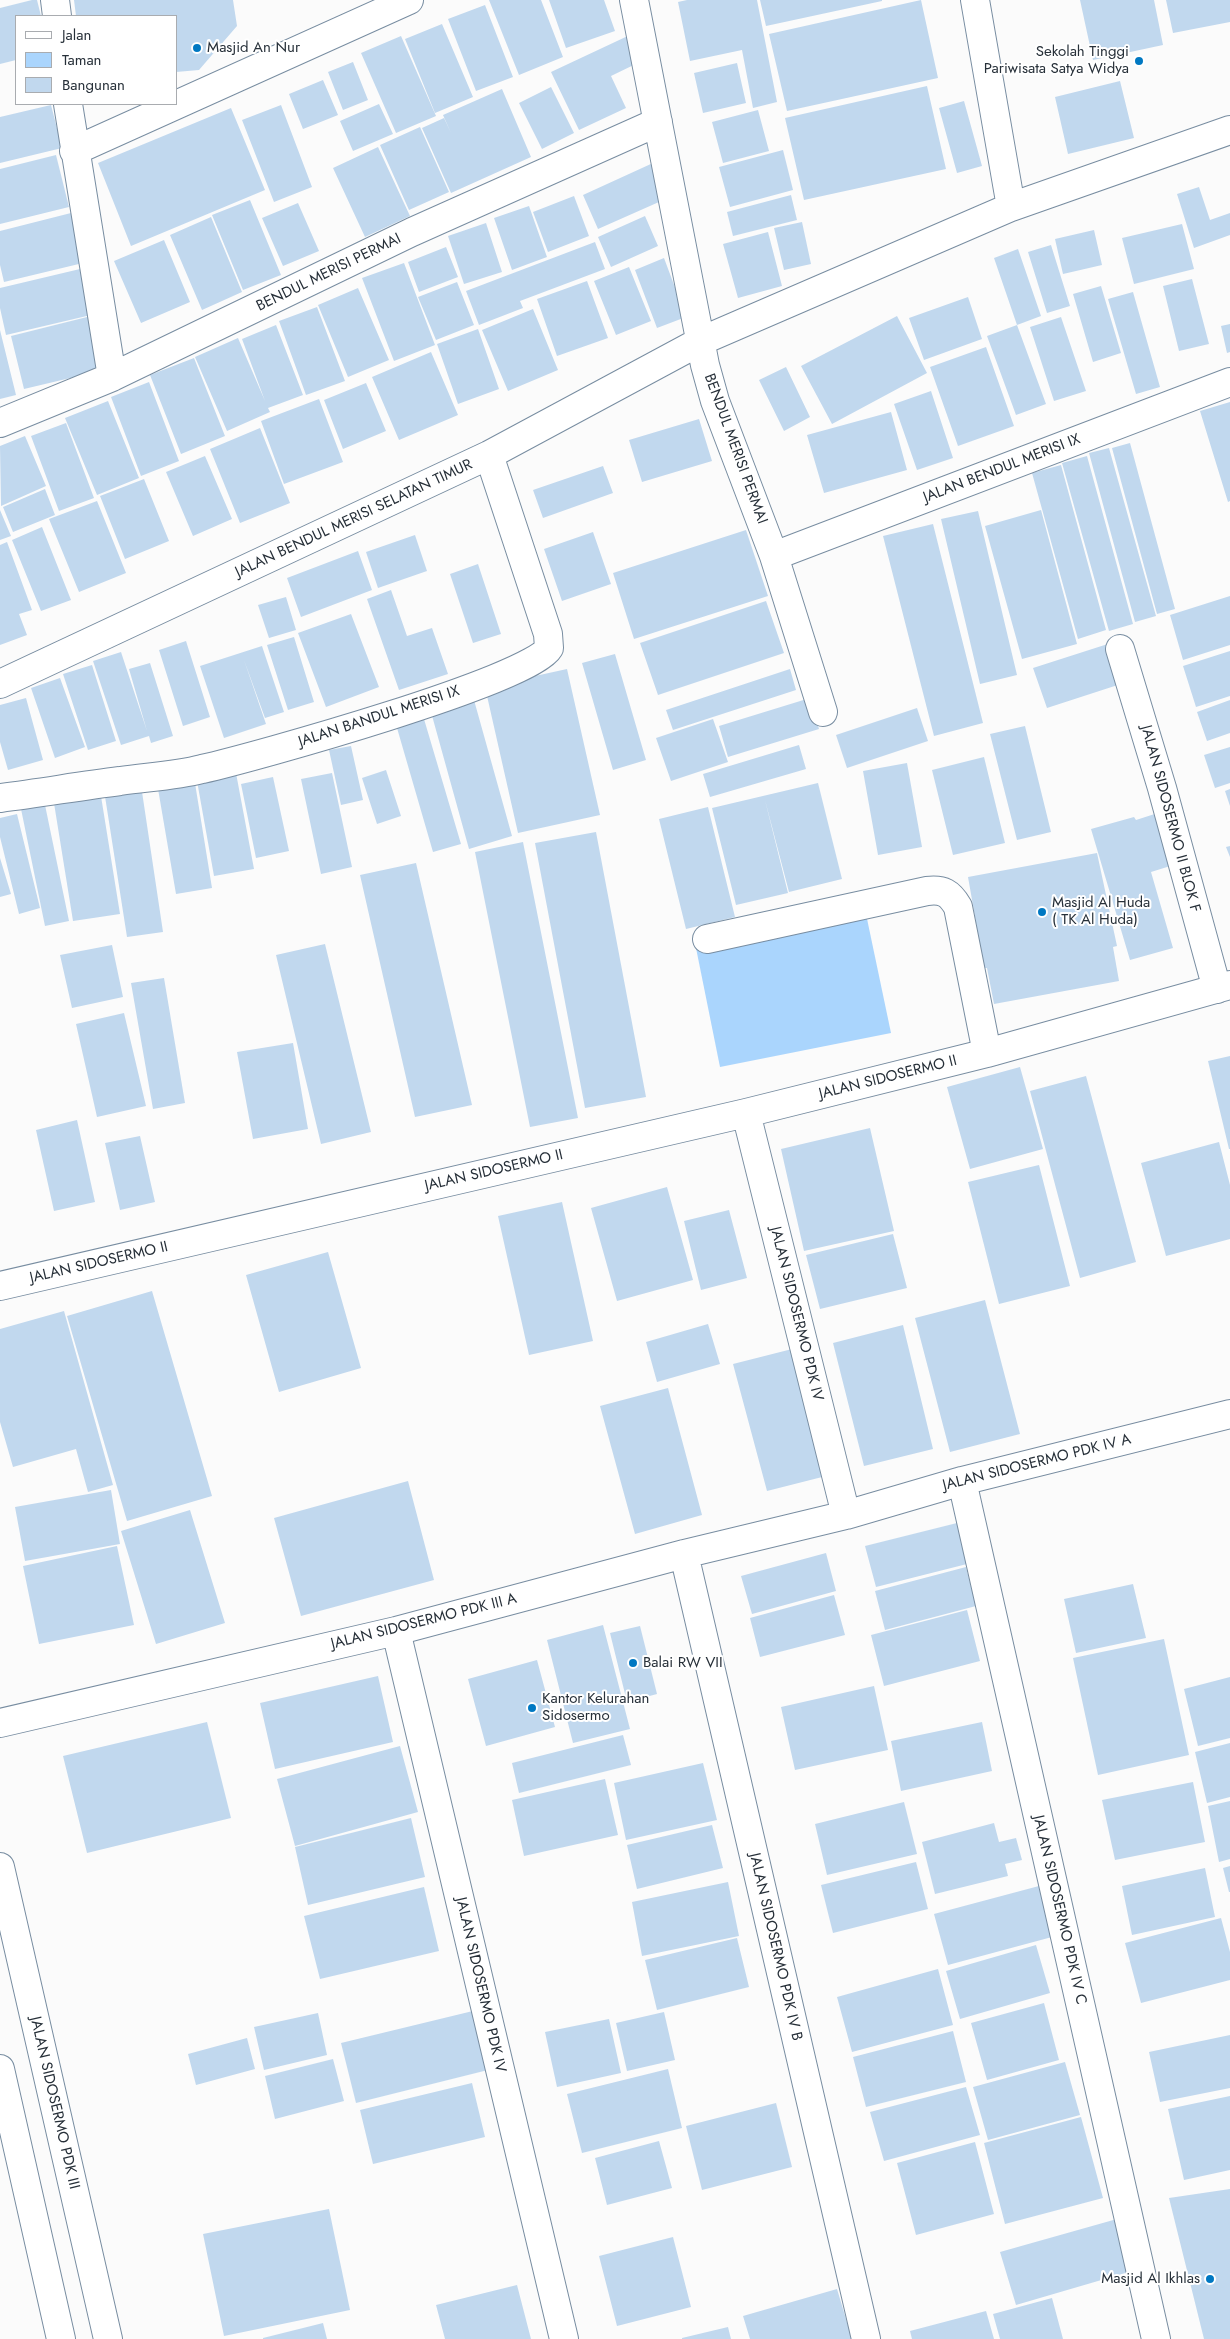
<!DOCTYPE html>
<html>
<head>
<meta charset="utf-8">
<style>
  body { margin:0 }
  #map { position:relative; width:1230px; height:2339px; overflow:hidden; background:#fbfbfb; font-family:Jost,sans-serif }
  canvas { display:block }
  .legend { position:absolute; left:15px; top:15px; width:162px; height:90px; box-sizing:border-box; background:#fff; border:1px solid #a9acb0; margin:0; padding:6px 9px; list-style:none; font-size:15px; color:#273039 }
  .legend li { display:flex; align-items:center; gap:10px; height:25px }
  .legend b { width:25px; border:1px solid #a9acb0 }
</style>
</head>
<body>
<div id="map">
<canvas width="1230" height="2339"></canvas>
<ul class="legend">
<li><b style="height:6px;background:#fff"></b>Jalan</li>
<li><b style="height:14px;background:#aad5fd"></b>Taman</li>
<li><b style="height:14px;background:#c1d8ee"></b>Bangunan</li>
</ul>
</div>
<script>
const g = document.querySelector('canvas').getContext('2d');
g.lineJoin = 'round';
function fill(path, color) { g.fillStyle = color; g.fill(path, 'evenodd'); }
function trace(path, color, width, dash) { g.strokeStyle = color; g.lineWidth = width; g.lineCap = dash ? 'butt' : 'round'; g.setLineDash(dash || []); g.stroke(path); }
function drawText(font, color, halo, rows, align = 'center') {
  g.font = font + ' Jost,sans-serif'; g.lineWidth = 4; g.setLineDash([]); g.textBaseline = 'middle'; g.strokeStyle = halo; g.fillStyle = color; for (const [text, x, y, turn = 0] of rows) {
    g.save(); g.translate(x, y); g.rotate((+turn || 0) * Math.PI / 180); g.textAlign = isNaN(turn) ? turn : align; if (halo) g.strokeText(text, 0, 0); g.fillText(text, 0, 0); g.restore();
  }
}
fill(new Path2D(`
  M866 914 891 1033 720 1067 696 948Z`), '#aad5fd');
fill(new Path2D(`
  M32 0H37L41 16H16V60L0 64V8Z
  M74 0H233L237 26 199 70 176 72V16H76Z
  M489 0H541L563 57 519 75Z
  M549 0H604L615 31 566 48Z
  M687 0H757L777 102 753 108 742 50 690 61 678 2Z
  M760 0H882V1L766 26Z
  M921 0 938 78 787 111 769 34Z
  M1080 0H1154L1163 45 1093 60Z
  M1166 0H1230V22L1173 33Z
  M485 5 513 77 476 91 448 19Z
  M442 24 473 97 435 113 405 39Z
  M632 34 644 60 611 76 626 108 579 130 551 72Z
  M401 36 436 116 396 133 361 53Z
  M353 62 368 100 343 110 328 72Z
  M737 63 746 103 703 113 694 73Z
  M323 80 338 115 303 129 289 94Z
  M1120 81 1134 138 1068 154 1055 97Z
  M927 86 946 169 804 200 785 118Z
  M551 87 574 133 542 149 519 103Z
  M502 89 531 157 451 193 422 128 444 118 451 133 443 115Z
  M964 101 982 166 957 173 939 108Z
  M379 104 393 134 353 151 340 121Z
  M51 105 62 148 0 163V117Z
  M281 105 312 187 274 202 242 120Z
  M231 108 265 190 131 246 98 163Z
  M758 110 769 151 723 163 712 122Z
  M420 127 449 192 409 210 380 145Z
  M378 147 410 216 365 237 333 168Z
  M783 150 793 190 730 207 719 167Z
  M56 155 69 207 0 224V169Z
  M653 163 668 198 598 229 583 195Z
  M1199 187 1210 220 1230 213V235L1194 248 1177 194Z
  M791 195 797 220 733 236 727 212Z
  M574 196 589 236 548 252 533 212Z
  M250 200 281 275 243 290 212 215Z
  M298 203 319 251 283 266 262 218Z
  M529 206 547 257 512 270 494 218Z
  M71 213 83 263 4 282 0 265V231Z
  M645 216 658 246 611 267 598 237Z
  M211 217 242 292 202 310 170 235Z
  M802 222 811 264 784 270 774 228Z
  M486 223 502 272 464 284 448 236Z
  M1182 224 1194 269 1134 284 1122 238Z
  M1094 230 1102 265 1063 274 1055 239Z
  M768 232 782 286 738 298 723 244Z
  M164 240 190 302 141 323 114 261Z
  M595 242 605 269 520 301 523 308 479 325 466 291Z
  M1051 245 1070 306 1047 313 1028 252Z
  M446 247 458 277 419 292 408 262Z
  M1018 249 1041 316 1017 325 994 258Z
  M664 258 686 317 657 328 635 270Z
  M404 263 435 345 394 361 362 278Z
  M629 267 651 321 616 335 594 281Z
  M80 269 91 315 6 335 0 308V288Z
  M1192 279 1209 344 1179 351 1163 286Z
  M587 281 608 338 557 356 537 299Z
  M457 282 474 325 436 340 418 297Z
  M1101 286 1121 353 1093 362 1073 294Z
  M358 288 389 360 348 377 318 305Z
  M1133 292 1160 387 1136 394 1108 299Z
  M968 297 982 339 924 360 909 318Z
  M317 307 345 381 306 395 279 321Z
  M533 309 558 370 508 391 482 330Z
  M91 316 104 370 24 389 11 336Z
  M897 316 927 373 832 424 801 366Z
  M1061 317 1086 391 1054 401 1030 327Z
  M1230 324V352L1227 353 1221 326Z
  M276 325 303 395 268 408 270 412 227 431 195 357 238 338 265 401 242 339Z
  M1017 325 1046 404 1016 415 987 336Z
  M478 329 499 389 458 404 437 344Z
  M0 330 16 395 0 399Z
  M986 347 1014 426 958 446 930 367Z
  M431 352 458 415 399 440 372 377Z
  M194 358 225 436 181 454 150 375Z
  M786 367 810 417 784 431 759 380Z
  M149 382 179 461 141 476 111 397Z
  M366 383 386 431 343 449 324 400Z
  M931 391 953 458 917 470 894 404Z
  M319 399 343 462 284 484 261 421Z
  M108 401 139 478 97 495 65 418Z
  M1230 402V501L1228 502 1200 411Z
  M891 412 907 470 824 493 807 435Z
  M699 419 712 461 642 482 629 440Z
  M66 423 94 498 59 511 31 436Z
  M260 428 290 503 240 523 210 449Z
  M25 436 46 486 1 506 0 446Z
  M1130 443 1175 609 1157 614 1112 448Z
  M1109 448 1156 616 1135 622 1089 453Z
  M205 456 232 519 193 536 166 472Z
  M1087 456 1133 624 1109 631 1062 463Z
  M1061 465 1106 630 1078 639 1032 473Z
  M603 466 613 493 543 518 533 490Z
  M144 479 169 541 125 559 100 496Z
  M45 489 55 515 13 532 3 507Z
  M97 501 126 573 79 592 49 519Z
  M0 510 11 536 0 540Z
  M1041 510 1077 644 1022 659 985 526Z
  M978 511 1017 675 980 684 941 519Z
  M933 524 983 723 934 736 883 536Z
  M42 527 71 600 41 611 12 540Z
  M746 530 768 596 634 639 613 573Z
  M593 532 611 584 562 601 544 549Z
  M415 535 427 571 378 588 366 552Z
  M7 542 32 610 19 614 27 635 0 645V545Z
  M358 551 372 590 301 617 287 578Z
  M478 564 501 634 473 643 450 574Z
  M391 590 407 636 432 628 448 674 399 690 367 599Z
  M1230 596V645L1183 660 1170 615Z
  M286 597 296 630 269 638 258 605Z
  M766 601 784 653 658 695 640 643Z
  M351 614 379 687 326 707 298 633Z
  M294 637 314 702 288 710 267 645Z
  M186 641 210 717 183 726 159 650Z
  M1114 642 1127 682 1047 708 1033 668Z
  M262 646 284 712 265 718 244 660 266 724 224 738 200 666Z
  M1230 651V696L1196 707 1183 666Z
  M121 652 147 731 129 669 150 663 173 736 151 743 149 736 121 745 93 661Z
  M615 654 646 760 613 770 582 663Z
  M92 665 116 741 88 750 63 674Z
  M567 669 600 815 518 833 485 687Z
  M790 669 796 690 673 730 666 710Z
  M60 678 85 747 55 758 31 688Z
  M26 698 43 760 8 770 0 742V705Z
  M810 698 819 729 728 757 719 726Z
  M474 700 512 836 469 849 431 712Z
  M1230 700V733L1207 741 1197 712Z
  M917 708 928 741 847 768 836 735Z
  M424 719 461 844 433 852 397 728Z
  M713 719 728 762 671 781 656 738Z
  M1025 726 1051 832 1017 840 990 734Z
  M799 745 806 769 710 797 703 774Z
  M351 746 363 800 341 805 329 750Z
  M1230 747V783L1215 788 1204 755Z
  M984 757 1005 843 953 855 932 770Z
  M907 763 922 847 878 855 863 771Z
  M386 770 401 816 377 824 362 778Z
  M236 773 254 869 214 876 197 781Z
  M332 773 352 867 321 874 301 779Z
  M194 777 212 888 176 894 157 783Z
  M273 777 289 851 256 858 241 784Z
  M818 783 842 879 789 892 765 800 788 893 736 905 712 808Z
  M141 785 163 932 127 937 104 790Z
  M1230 789V806L1225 791Z
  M100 790 120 914 73 921 53 797Z
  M45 805 69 921 45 926 21 809Z
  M708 807 735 917 686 929 659 819Z
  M1164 811 1180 863 1151 872 1173 948 1130 960 1091 829 1134 817 1136 820Z
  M17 814 40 908 19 914 0 837V818Z
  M596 832 646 1097 585 1108 535 843Z
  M523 842 578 1118 530 1127 475 852Z
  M1230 846V857L1226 847Z
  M1097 853 1117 946 1113 947 1119 981 994 1004 987 968H984L968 877Z
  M0 858 11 894 0 897Z
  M416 863 472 1105 415 1117 360 875Z
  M325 944 371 1132 321 1144 276 955Z
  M112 945 123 997 72 1008 60 955Z
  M164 978 185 1103 153 1109 131 983Z
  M124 1013 146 1106 97 1117 76 1024Z
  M293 1043 308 1129 253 1139 237 1052Z
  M1230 1056V1149H1229L1208 1061Z
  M1020 1067 1043 1149 970 1169 947 1087Z
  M1086 1076 1136 1262 1080 1278 1030 1091Z
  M77 1120 95 1202 54 1211 36 1130Z
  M870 1128 894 1231 804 1251 781 1149Z
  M140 1136 155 1202 120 1210 105 1143Z
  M1219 1142 1230 1185V1239L1166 1256 1141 1163Z
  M1039 1165 1070 1286 999 1304 968 1182Z
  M667 1187 693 1280 617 1301 591 1208Z
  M562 1202 593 1341 529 1355 498 1216Z
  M729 1210 747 1278 701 1290 684 1221Z
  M893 1234 907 1288 820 1309 806 1255Z
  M328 1252 361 1368 279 1392 246 1275Z
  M152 1291 212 1496 127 1521 67 1316Z
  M985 1300 1020 1434 950 1452 915 1318Z
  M64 1311 113 1485 88 1492 76 1449 13 1467 0 1422V1329Z
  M708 1324 720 1364 657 1382 646 1342Z
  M903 1325 933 1449 864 1466 833 1343Z
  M800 1347 834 1474 767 1491 733 1364Z
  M668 1388 702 1515 635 1534 600 1406Z
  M408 1481 434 1580 301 1616 274 1518Z
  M111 1490 120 1544 25 1561 15 1507Z
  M190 1510 225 1623 156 1644 121 1531Z
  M957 1523 967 1564 876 1587 865 1546Z
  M117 1546 134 1625 39 1644 23 1566Z
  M826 1553 836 1591 752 1614 741 1576Z
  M966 1567 976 1606 885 1630 875 1591Z
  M1133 1584 1146 1638 1076 1653 1064 1599Z
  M834 1595 845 1635 760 1657 750 1618Z
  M967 1610 980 1661 884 1686 871 1635Z
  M603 1625 630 1729 573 1743 547 1640Z
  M640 1626 657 1694 627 1702 610 1633Z
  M1164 1639 1189 1755 1098 1775 1073 1658Z
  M537 1660 555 1727 486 1746 468 1679Z
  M378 1676 393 1742 275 1769 260 1703Z
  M1230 1677V1738L1198 1746 1184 1689Z
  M874 1686 888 1750 795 1770 781 1707Z
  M207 1722 231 1818 87 1853 63 1756Z
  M982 1722 992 1771 901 1791 891 1741Z
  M623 1735 631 1765 519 1793 512 1763Z
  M1230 1743V1797L1207 1803 1195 1752Z
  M400 1746 418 1812 295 1846 277 1779Z
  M703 1763 717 1820 626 1840 614 1783Z
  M605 1779 618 1835 524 1856 512 1800Z
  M1193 1782 1205 1842 1115 1860 1102 1800Z
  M1230 1801V1859L1219 1862 1208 1806Z
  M904 1802 917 1854 827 1875 815 1824Z
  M411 1818 425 1877 308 1905 295 1847Z
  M994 1823 999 1842 1016 1838 1022 1860 1005 1864 1008 1876 935 1894 922 1842Z
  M712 1825 723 1868 637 1889 627 1845Z
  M916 1862 928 1909 833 1933 821 1885Z
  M1230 1866V1892H1229L1223 1868Z
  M1205 1868 1215 1917 1132 1935 1122 1886Z
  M728 1882 739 1936 642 1956 632 1902Z
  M1039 1886 1052 1937 948 1965 934 1914Z
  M424 1887 439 1951 320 1979 304 1916Z
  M1221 1918 1230 1952V1980L1141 2003 1125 1943Z
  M737 1938 749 1987 657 2010 645 1960Z
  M1036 1945 1050 1993 960 2019 946 1971Z
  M938 1969 953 2025 852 2052 837 1997Z
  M1044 2003 1059 2060 987 2080 971 2023Z
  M477 2010 492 2069 356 2103 341 2043Z
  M664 2012 675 2060 627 2071 616 2023Z
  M318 2013 327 2055 264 2070 254 2027Z
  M609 2019 621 2073 557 2087 545 2032Z
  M953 2031 966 2082 866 2107 853 2057Z
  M1230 2035V2088L1160 2102 1149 2052Z
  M247 2038 255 2069 196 2085 188 2054Z
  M333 2059 344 2101 275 2119 265 2076Z
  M1065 2062 1080 2115 988 2140 973 2087Z
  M668 2069 682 2128 582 2153 567 2094Z
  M472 2083 485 2137 373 2164 360 2110Z
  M966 2087 980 2135 884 2161 870 2112Z
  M1230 2096V2170L1184 2180 1168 2109Z
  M776 2103 792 2167 702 2190 686 2126Z
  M1081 2117 1103 2198 1005 2224 984 2143Z
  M659 2141 672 2188 607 2205 595 2158Z
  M975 2142 994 2214 916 2235 897 2163Z
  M1230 2189V2339H1204L1169 2198Z
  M329 2209 350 2310 224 2336 203 2234Z
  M1124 2217 1139 2269 1016 2305 1000 2252Z
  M673 2237 691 2307 617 2326 599 2256Z
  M517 2285 531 2339H445L436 2305Z
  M837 2289 852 2339H750L743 2316Z
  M1052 2298 1063 2339H1000L993 2314Z
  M986 2311 994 2339H912L910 2331Z
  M323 2323 327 2339H263V2338Z
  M728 2327 731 2339H682V2338Z`), '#c1d8ee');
const minor = new Path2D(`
  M55 0 57 16
  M634 0 705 365 715 401 774 556 823 712
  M975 0 1011 207
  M68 104 112 377
  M74 151 409 0
  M0 423 112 377 412 232 658 122
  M774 556 1230 382
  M1120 649 1162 788 1217 989
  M0 684 489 455 701 341 1011 207 1230 130
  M0 798C40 793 80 786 120 781 147 777 175 776 202 769 252 758 531 680 549 648L548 634 489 455
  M707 939 927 891C943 889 950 893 958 907L987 1053
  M746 1113 846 1515
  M0 1286 746 1113 987 1053 1230 985
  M962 1481 1156 2339
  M684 1554 866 2339
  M396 1631 564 2339
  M0 1723 396 1631 684 1554 846 1515 962 1481 1230 1414
  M0 1867 108 2339
  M0 2069 61 2339`);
trace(minor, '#788da1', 30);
trace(minor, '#fff', 28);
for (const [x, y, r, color] of [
  [197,48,5,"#0078c2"],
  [1139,61,5,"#0078c2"],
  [1042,912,5,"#0078c2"],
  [633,1663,5,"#0078c2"],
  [532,1708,5,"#0078c2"],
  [1210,2279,5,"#0078c2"]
]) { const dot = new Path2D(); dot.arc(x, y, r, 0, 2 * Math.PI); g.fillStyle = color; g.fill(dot); trace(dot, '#fff', 2); }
drawText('15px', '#273039', '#fff', [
  ["Masjid An Nur",207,48],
  ["Sekolah Tinggi",1129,52,"right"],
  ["Pariwisata Satya Widya",1129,69,"right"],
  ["Masjid Al Huda",1052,903],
  ["( TK Al Huda)",1052,920],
  ["Balai RW VII",643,1663],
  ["Kantor Kelurahan",542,1699],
  ["Sidosermo",542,1716],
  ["Masjid Al Ikhlas",1200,2279,"right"]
], 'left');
drawText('15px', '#273039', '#fff', [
  ["BENDUL MERISI PERMAI",329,273,-26],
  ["BENDUL MERISI PERMAI",735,449,70],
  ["JALAN BENDUL MERISI IX",1002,469,-21],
  ["JALAN BENDUL MERISI SELATAN TIMUR",354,519,-25],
  ["JALAN BANDUL MERISI IX",379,717,-18],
  ["JALAN SIDOSERMO II BLOK F",1170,819,75],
  ["JALAN SIDOSERMO II",888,1078,-14],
  ["JALAN SIDOSERMO II",494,1171,-13],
  ["JALAN SIDOSERMO II",99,1263,-13],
  ["JALAN SIDOSERMO PDK IV",796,1314,76],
  ["JALAN SIDOSERMO PDK IV A",1037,1463,-14],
  ["JALAN SIDOSERMO PDK III A",424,1622,-14],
  ["JALAN SIDOSERMO PDK IV C",1059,1910,77],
  ["JALAN SIDOSERMO PDK IV B",775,1947,77],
  ["JALAN SIDOSERMO PDK IV",480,1985,77],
  ["JALAN SIDOSERMO PDK III",54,2103,77]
]);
</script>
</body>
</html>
